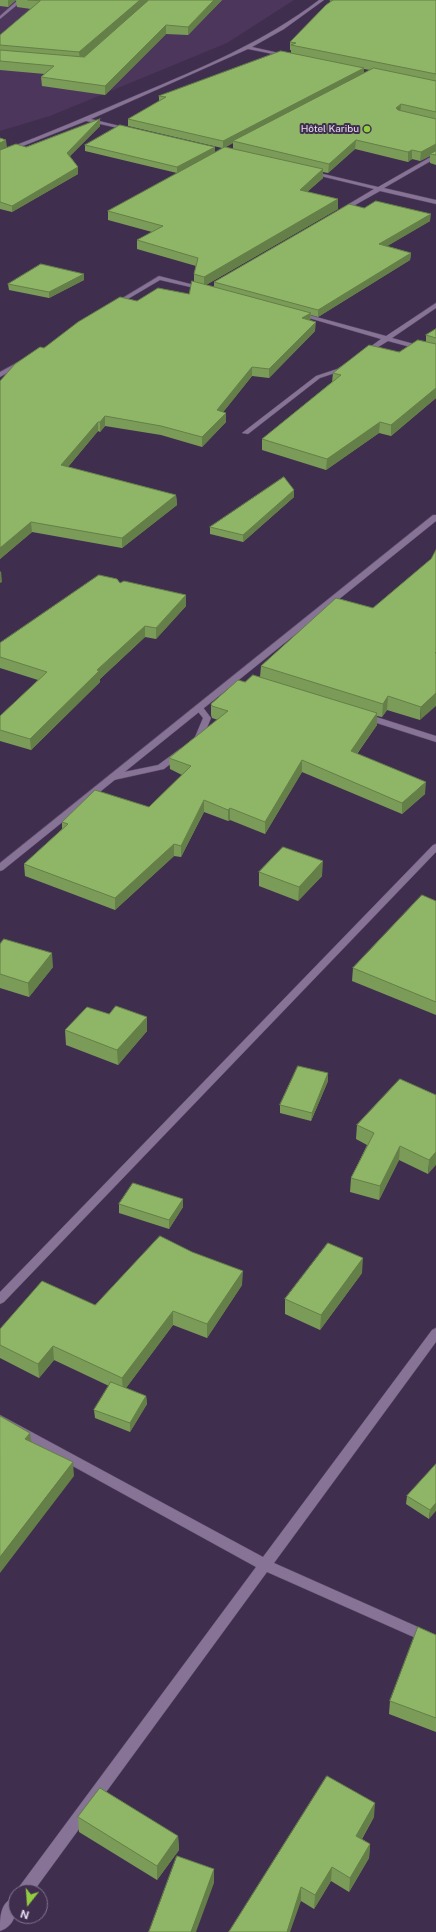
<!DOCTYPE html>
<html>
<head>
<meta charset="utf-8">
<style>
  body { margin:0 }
  #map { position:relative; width:436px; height:1932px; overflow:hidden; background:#402e4e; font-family:"Public Sans",sans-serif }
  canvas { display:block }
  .north { position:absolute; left:8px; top:1884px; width:40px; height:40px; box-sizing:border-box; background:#402e4e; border:1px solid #82748f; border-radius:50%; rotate:197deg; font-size:11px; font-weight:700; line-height:16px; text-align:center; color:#e6dcf0 }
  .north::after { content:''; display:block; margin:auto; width:14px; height:18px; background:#91cd40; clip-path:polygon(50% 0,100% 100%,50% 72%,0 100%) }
</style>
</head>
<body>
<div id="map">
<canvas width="436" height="1932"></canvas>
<div class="north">N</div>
</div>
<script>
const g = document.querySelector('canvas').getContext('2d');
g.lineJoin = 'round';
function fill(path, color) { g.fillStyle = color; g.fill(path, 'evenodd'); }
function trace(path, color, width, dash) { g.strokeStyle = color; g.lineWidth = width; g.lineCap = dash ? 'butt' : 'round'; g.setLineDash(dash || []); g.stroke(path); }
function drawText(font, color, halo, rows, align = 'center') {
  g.font = font + ' "Public Sans",sans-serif'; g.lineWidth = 4; g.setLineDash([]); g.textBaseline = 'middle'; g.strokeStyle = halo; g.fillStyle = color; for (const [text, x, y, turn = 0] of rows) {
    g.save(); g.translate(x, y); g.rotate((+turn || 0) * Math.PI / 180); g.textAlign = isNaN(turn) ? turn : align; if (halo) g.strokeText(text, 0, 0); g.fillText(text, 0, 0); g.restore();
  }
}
fill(new Path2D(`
  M0 0H294L227 43 50 116 0 131Z`), '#4c365c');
const service = new Path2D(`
  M199 705 202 706 211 718 202 740 192 746 188 743 195 737 203 718 195 708Z
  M180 749 183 750 184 752 183 754 164 769 114 780 110 777 114 774 158 765Z`);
const minor = new Path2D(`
  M18 0H23L0 19V16Z
  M319 0H324L284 29 252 47 288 55V57L248 49 91 119 132 129V131L86 121 0 155V151C47 134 92 114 137 95 201 68 264 42 319 0Z
  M436 154V158L384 188 436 200V204L380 191 339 214 337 213V211L374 189 308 173 311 171 378 187Z
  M159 276 206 288 203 290 160 280 116 306 111 305Z
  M436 303V308L392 338 436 350V354L388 341 367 354H363V352L381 339 295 314 298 312 386 336Z
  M22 360 25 362 24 363 0 377V372Z
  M348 362 351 364 350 365 341 371 320 378 248 434 242 433 316 376 337 369Z
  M433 515H436V521L3 870 0 871V863Z
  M364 713 436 736V742L361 718 360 716 361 714Z
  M436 844V852L4 1302 0 1304V1292L433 845Z
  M436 1328V1342L274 1563 436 1635V1647L267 1572 33 1892H16L19 1887 256 1567 0 1426V1415L263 1557 432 1330Z
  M16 1896C16 1911 17 1925 0 1931 0 1916 0 1902 16 1896Z`);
trace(service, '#594964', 1);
trace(minor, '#594964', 1);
fill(service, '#867396');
fill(minor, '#867396');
fill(new Path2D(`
  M0 0H16L8 7 0 6Z
  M16 0H222L188 35 166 34 105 95 42 86 41 77 45 74 0 70V35L31 9 17 7ZM114 31 84 57H83Z
  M330 0H436V165L430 163V156L420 161 412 159 408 162 355 149 328 173 323 172V178L307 192 338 199V209L206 285 214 287V282L364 208 430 221 387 246 411 253 410 260 318 317 311 315 310 320 315 331 269 378 252 376 223 412 226 422 202 447 161 435 105 426 100 432 98 431 68 467 176 495 177 505 122 548 32 532 0 559V381L44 348 137 301 189 294 194 282V274L196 266 137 249V240L152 232 108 220V211L213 154 177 173 85 151V145L215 147V153L222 148 128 126V119L159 101V96L291 53V50H290V42L330 2ZM364 69 370 70 364 73ZM233 143V149L226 147Z
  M100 119V126L70 156 78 167V174L12 212 0 209V150L26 147Z
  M84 280 49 298 9 290 8 284Z
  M436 329V398L391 436 379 433 326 470 262 450V439L332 382 333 373 399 352 426 342V335Z
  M294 490V497L243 542 210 534V527Z
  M431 559 420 720 387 710 382 717 377 716V725L357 754 425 794 402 814 302 772 265 834 230 820 228 821 204 812 181 857 174 856 115 910 25 876 24 864 62 829V822L149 807 182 775 170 769 169 758 218 720 212 718 211 715V704L245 682 260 677 261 666 373 608Z
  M120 583 186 595V606L156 639 145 637 100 679V682L31 750 0 741V716L38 680 0 668V643Z
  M259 872 322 876 298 901 259 886Z
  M436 901V1015L352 981 353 968Z
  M0 944 53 967 29 997 0 988Z
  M109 1014 147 1017V1031L118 1065 66 1045 65 1030Z
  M328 1081 311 1121 280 1113V1105Z
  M436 1095 428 1174 399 1160 379 1200 350 1192 351 1178 367 1145 356 1139 357 1125Z
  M119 1204 183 1207 169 1229 119 1213Z
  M362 1273 320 1330 285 1314V1299Z
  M242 1285 207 1338 173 1325 126 1388 146 1396 147 1404 130 1432 95 1418 94 1410 109 1386 54 1360 39 1378 0 1358V1329L95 1305Z
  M436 1464 429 1519 406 1504 407 1496Z
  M436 1635V1732L389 1714 390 1701Z
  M78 1817 178 1836 179 1850 157 1880 79 1832Z
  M374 1817 362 1839 370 1844 369 1858 349 1892 331 1881 314 1909 301 1901 229 1932Z`), '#7b9c58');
fill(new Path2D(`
  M8 0H16L8 7Z
  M140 0H150L80 60 79 52Z
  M214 0H222L188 35V27Z
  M166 25V34L105 95V86Z
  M364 68V75L233 141V143L223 148V141Z
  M401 104 400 114 396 108Z
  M100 119V126L67 159V153Z
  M6 140 7 147 0 150V143Z
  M356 140 355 149 328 173 329 164Z
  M436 144V153L430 154V156L420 161 421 152Z
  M215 147V153L177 173V167Z
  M412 150V159L408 162V152Z
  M78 167V174L12 212V206Z
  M323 169V178L299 199 300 190Z
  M338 199V209L204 286V277Z
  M431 214 430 221 379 251V244Z
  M411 253 410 260 318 317V310Z
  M84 274V280L49 298V292Z
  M311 313 310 322 302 318Z
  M316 322 315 331 269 378V369Z
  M252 367V376L217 420V410Z
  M436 388V398L391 436V425Z
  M226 413V422L202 447V437Z
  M105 416V426L100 432V422Z
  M98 422V431L61 475V465Z
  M380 422 379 433 326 470 327 459Z
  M294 490V497L243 542V535Z
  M176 495 177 505 122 548V538Z
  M31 522 32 532 0 559V548Z
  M1 571 2 582 0 583V572Z
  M186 595V606L156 639V628Z
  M145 626V637L100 679V682L31 750 30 739 97 670Z
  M436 693V706L420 720 421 707Z
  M388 696 387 710 382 717 383 704Z
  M377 713V725L350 763 351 751Z
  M302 760V772L265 834V822Z
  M426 782 425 794 402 814V803Z
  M204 800V812L181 857V846Z
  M230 808V820L228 821V810Z
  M174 844V856L115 910V898Z
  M323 861 322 876 298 901 299 887Z
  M52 953 53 967 29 997 28 983Z
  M147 1017V1031L118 1065 117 1050Z
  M328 1073V1081L311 1121 312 1113Z
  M400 1146 399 1160 379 1200 380 1186Z
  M436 1152V1165L428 1174 429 1160Z
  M183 1199V1207L169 1229V1220Z
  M363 1258 362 1273 320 1330 321 1315Z
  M243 1271 242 1285 207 1338V1324Z
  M173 1311V1325L123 1392 122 1378Z
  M53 1346 54 1360 39 1378 38 1364Z
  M146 1396 147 1404 130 1432V1423Z
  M30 1433 32 1448 25 1439Z
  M73 1462 74 1476 0 1573V1557Z
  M436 1503V1511L429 1519 430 1510Z
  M375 1803 374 1817 355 1850 356 1836Z
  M178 1836 179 1850 157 1880V1866Z
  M370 1844 369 1858 349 1892 350 1878Z
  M332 1867 331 1881 314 1909 315 1895Z
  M214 1869V1883L196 1932H191Z
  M301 1887V1901L290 1932H287Z`), '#647f47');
const building = new Path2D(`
  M28 0H140L79 52 0 45V35L40 1Z
  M149 0H214L188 27 166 25 105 86 41 77 54 66 0 61V50L84 57Z
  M330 0H436V74L291 45 296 43 290 42 326 5 333 0Z
  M281 51 364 68 223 141 128 119 166 97 159 96Z
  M374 68 436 81V112L401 104 396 108 398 110 436 119V144L421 152 412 150 408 152 356 140 329 164 233 141Z
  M100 119 67 153 78 167 12 206 0 202V150L16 144 26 147Z
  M120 125 215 147 177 167 85 145Z
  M0 138 6 140 0 143Z
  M225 147 323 169 300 190 338 199 204 277 194 274 198 258 137 240 163 226 108 211Z
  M436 151V155L430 154Z
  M376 201 431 214 379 244 411 253 318 310 214 282 349 204 364 208Z
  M41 264 84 274 49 292 8 284Z
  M192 281 311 313 302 318 316 322 269 369 252 367 217 410 226 413 202 437 161 426 105 416 100 422H98L61 465 176 495 122 538 31 522 0 548V381L15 364 40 347 44 348 78 322 120 297 137 301 158 288 189 294Z
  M436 329V338L426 335Z
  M418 340 436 344V388L391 425 380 422 327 459 262 439 341 375 333 373 369 345 399 352Z
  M284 477 294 490 243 535 210 527Z
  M436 550V652L435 653H436V693L421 707 388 696 383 704 261 666 336 598 373 608 431 559Z
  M99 575 117 579 120 583 124 581 186 595 156 628 145 626 97 670 99 671 30 739 0 730V716L47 672 0 657V643Z
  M253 675 377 713 351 751 426 782 402 803 302 760 265 822 230 808 228 810 204 800 181 846 174 844 115 898 24 864 68 824 62 822 95 790 149 807 191 766 169 758 228 711 212 706 211 704 238 680 245 682Z
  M283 847 323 861 299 887 259 872Z
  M422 895 436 901V1002L353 968Z
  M4 939 52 953 28 983 0 974V944Z
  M116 1006 147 1017 117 1050 65 1030 87 1007 109 1014Z
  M298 1066 328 1073 312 1113 280 1105Z
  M400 1079 436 1095V1152L429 1160 400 1146 380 1186 351 1178 374 1133 357 1125Z
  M133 1183 183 1199 169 1220 119 1204Z
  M160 1236 192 1252 243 1271 207 1324 173 1311 122 1378 53 1346 38 1364 0 1345V1329L42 1281 95 1305Z
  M328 1243 363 1258 321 1315 285 1299Z
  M111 1382 146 1396 130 1423 94 1410Z
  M0 1416 30 1433 25 1439 73 1462 0 1557Z
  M436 1464V1503L430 1510 407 1496Z
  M418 1627 436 1635V1718L390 1701Z
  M327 1776 375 1803 356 1836 370 1844 350 1878 332 1867 315 1895 301 1887 287 1932H229Z
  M100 1788 178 1836 157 1866 78 1817Z
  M177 1856 214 1869 191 1932H149Z`);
fill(building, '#8fb566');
trace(building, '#647f47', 1);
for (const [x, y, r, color] of [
  [367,129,4,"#91cd40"]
]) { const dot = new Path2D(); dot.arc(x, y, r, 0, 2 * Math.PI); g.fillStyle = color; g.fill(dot); trace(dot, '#402e4e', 1.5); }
drawText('10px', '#e6dcf0', '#402e4e', [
  ["Hôtel Karibu",359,129]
], 'right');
</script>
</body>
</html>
